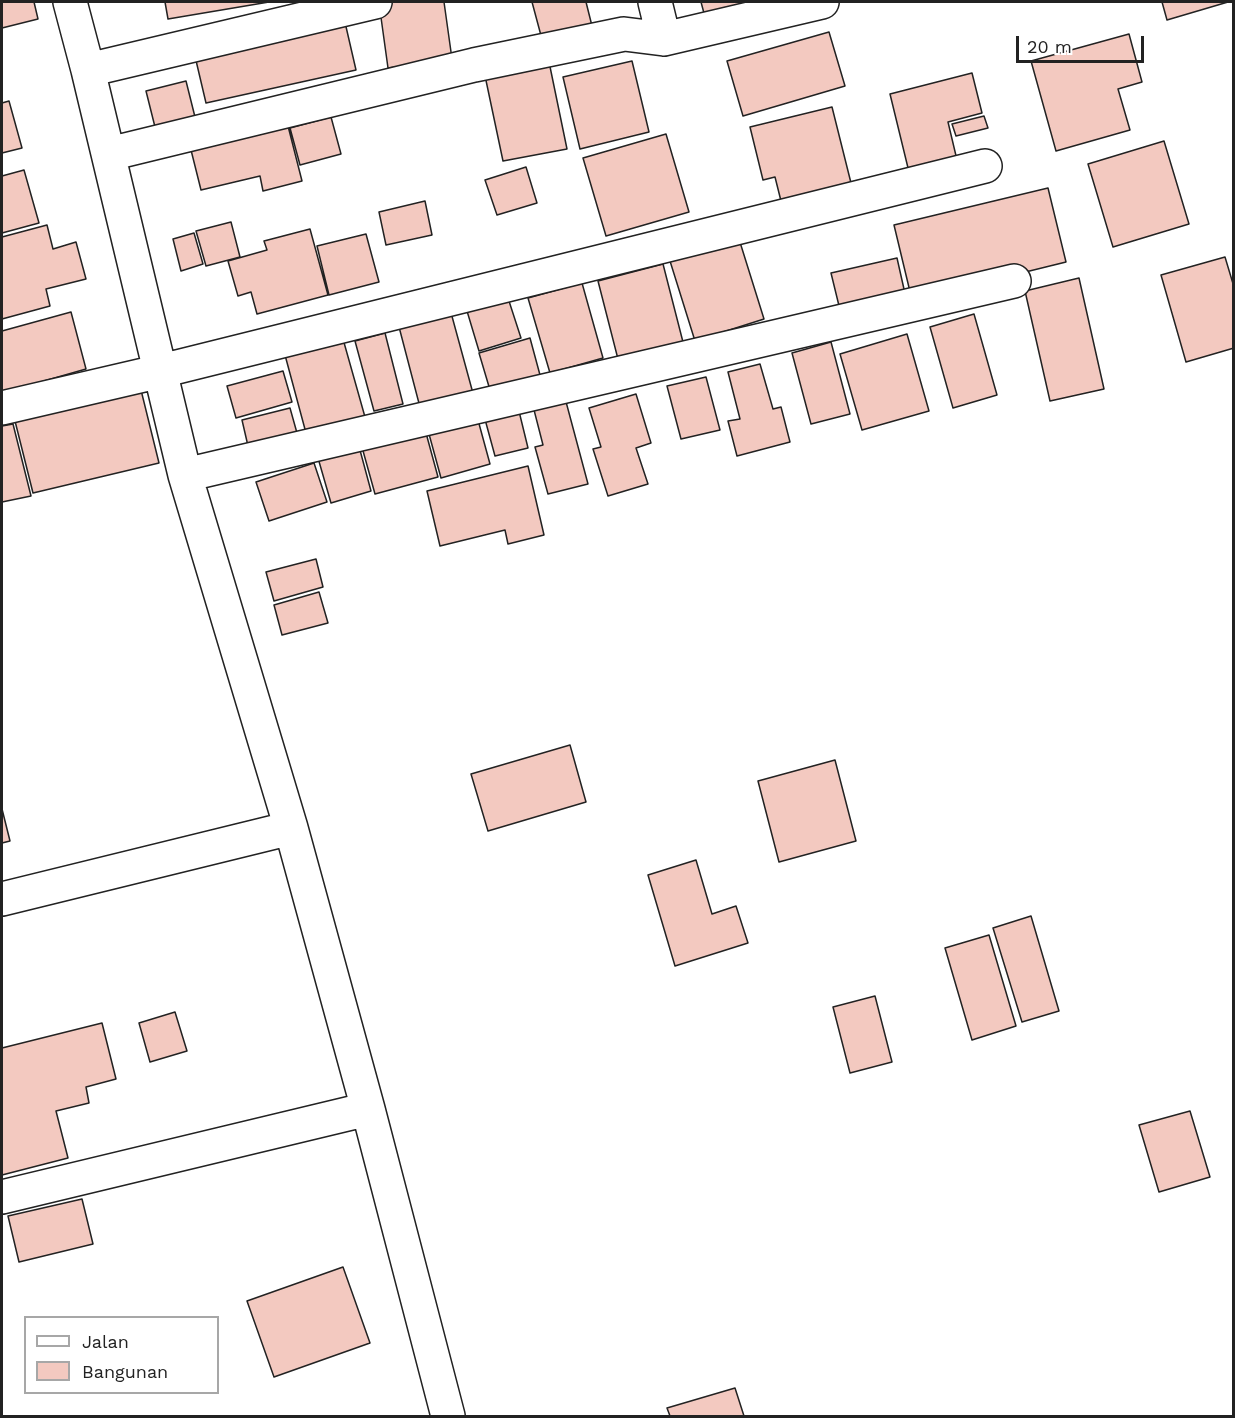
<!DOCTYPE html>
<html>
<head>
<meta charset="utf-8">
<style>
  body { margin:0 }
  #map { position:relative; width:1235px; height:1418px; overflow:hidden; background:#fff; font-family:"Work Sans",sans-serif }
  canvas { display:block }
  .frame { position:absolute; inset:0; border:3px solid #222; pointer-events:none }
  .legend { position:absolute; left:24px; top:1316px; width:195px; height:78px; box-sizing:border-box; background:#fff; border:2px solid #a7a7a7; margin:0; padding:8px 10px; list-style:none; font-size:18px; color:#222 }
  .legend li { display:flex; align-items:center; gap:12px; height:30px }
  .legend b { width:30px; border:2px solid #a7a7a7 }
  .scale { position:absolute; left:1016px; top:36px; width:128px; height:27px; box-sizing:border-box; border:3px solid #222; border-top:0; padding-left:8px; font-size:18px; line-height:21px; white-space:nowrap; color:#222; -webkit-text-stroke:4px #fff; paint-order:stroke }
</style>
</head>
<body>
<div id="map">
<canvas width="1235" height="1418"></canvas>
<div class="frame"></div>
<ul class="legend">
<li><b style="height:8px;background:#fff"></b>Jalan</li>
<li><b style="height:16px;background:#f3c9c0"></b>Bangunan</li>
</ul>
<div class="scale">20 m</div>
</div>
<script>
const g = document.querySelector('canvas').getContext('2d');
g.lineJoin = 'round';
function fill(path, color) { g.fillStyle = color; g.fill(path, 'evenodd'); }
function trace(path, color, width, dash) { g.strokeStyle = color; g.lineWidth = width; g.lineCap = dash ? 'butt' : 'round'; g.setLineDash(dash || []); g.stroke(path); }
const building = new Path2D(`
  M2 2H34L38 19 2 28Z
  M165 2H269L168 19Z
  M391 2H444L452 59 388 68 379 3Z
  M532 2H586L593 30 543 43Z
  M701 2H758L705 17Z
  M1162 2H1228L1167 20Z
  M344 18 356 70 206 103 194 52Z
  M829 32 845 86 743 116 727 61Z
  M1129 34 1142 82 1118 89 1130 130 1056 151 1031 61Z
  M548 57 567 149 503 161 484 71Z
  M632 61 649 132 580 149 563 77Z
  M972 73 982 113 948 122 957 160 909 172 890 94Z
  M186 81 196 121 156 131 146 91Z
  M9 101 22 148 2 153V103Z
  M832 107 851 183 781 201 775 177 763 180 750 127Z
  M984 116 988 128 956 136 952 124Z
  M331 117 341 154 300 165 290 128Z
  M287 122 302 181 263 191 260 176 201 190 190 146Z
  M666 134 689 212 606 236 583 158Z
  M1164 141 1189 224 1113 247 1088 164Z
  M526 167 537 203 497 215 485 180Z
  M24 170 39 223 2 233V176Z
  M1048 188 1066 262 912 300 894 225Z
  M425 201 432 235 386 245 379 212Z
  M231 222 240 257 206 266 196 231Z
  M47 225 53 249 76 242 86 279 46 289 50 306 2 319V237Z
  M310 229 328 295 257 314 251 292 238 296 228 261 267 250 264 241Z
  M194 233 203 264 181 271 173 239Z
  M366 234 379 282 329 295 317 246Z
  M739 239 764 319 695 341 670 261Z
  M1225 257 1234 287V348L1186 362 1161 275Z
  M897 258 906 298 841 314 831 273Z
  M663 264 684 346 619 363 598 281Z
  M1079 278 1104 389 1050 401 1025 291Z
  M582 283 603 358 550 373 528 298Z
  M508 298 521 338 479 351 467 311Z
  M450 309 474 397 421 411 398 323Z
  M71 312 86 369 2 393V331Z
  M974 314 997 395 953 408 930 327Z
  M385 333 403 404 374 411 355 341Z
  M907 334 929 411 862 430 840 354Z
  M530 338 540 375 490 390 479 353Z
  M343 339 365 417 306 433 285 355Z
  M831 342 850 414 811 424 792 353Z
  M760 364 773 409 781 407 790 442 737 456 728 421 740 419 728 372Z
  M283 371 292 402 236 418 227 386Z
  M706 377 720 430 681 439 667 386Z
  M141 390 159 463 33 493 15 421Z
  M636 394 651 443 636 448 648 484 608 496 593 449 601 447 589 408Z
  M565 398 588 484 548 494 535 447 543 445 533 406Z
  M517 403 528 448 495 456 483 412Z
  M290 408 297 433 248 446 242 420Z
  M475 409 490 464 441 478 426 423Z
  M423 422 438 477 375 494 360 440Z
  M13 424 31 496 2 502V426Z
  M357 439 371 491 331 503 316 451Z
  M314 463 327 502 269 521 256 482Z
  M528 466 544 535 508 544 505 530 440 546 427 491Z
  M316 559 323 587 274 601 266 572Z
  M319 592 328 623 282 635 274 605Z
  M570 745 586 802 488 831 471 774Z
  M835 760 856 841 779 862 758 781Z
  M2 809 10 841 2 843Z
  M696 860 712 914 736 906 748 943 675 966 648 875Z
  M1031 916 1059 1011 1022 1022 993 928Z
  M989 935 1016 1026 972 1040 945 948Z
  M875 996 892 1062 850 1073 833 1007Z
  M175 1012 187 1051 150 1062 139 1023Z
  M102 1023 116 1079 86 1087 89 1103 56 1111 68 1158 2 1175V1048Z
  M1190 1111 1210 1177 1159 1192 1139 1125Z
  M82 1199 93 1244 19 1262 8 1216Z
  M343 1267 370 1343 274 1377 247 1301Z
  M735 1388 744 1416H670L667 1408Z`);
fill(building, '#f3c9c0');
trace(building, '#222', 1.5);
const street = new Path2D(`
  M70 2 88 70 185 475 291 828 368 1109 448 1416
  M655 2 664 39
  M88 70 375 2
  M109 154 474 65 624 34 664 39 822 2
  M2 408 161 371 985 166
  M185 475 1014 281
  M2 899 291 828
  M2 1197 368 1109`);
trace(street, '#222', 36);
trace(street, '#fff', 33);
</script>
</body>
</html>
